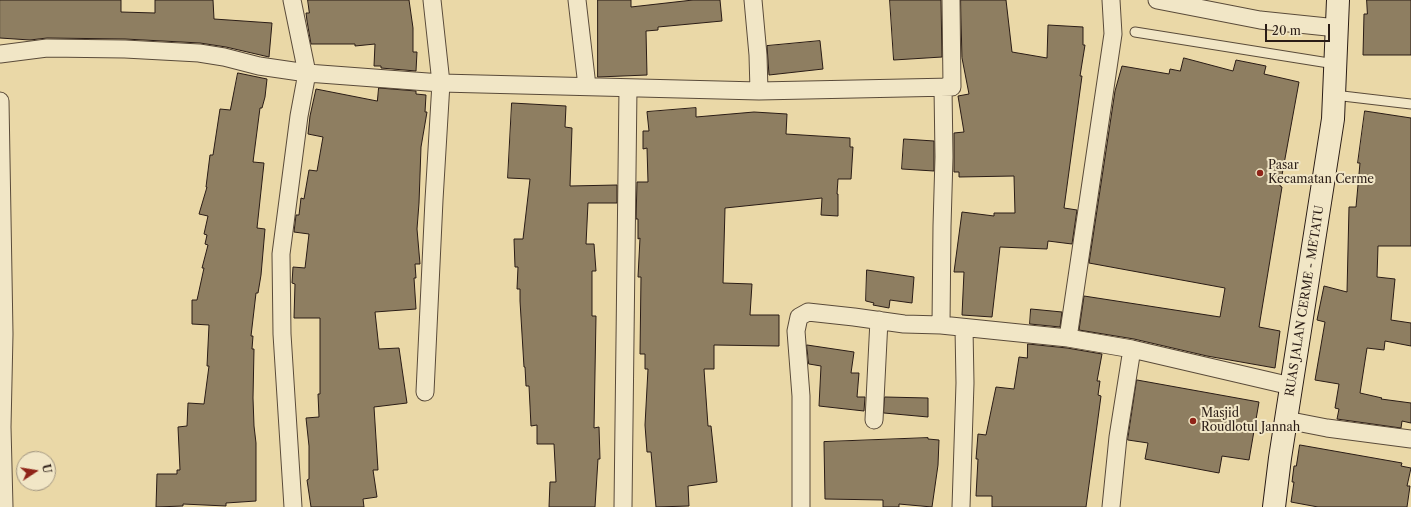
<!DOCTYPE html>
<html>
<head>
<meta charset="utf-8">
<style>
  body { margin:0 }
  #map { position:relative; width:1411px; height:507px; overflow:hidden; background:#ead8a7; font-family:"Libre Caslon Text",serif }
  canvas { display:block }
  .north { position:absolute; left:16px; top:451px; width:40px; height:40px; box-sizing:border-box; background:#f1e6c6; border:1px solid #a19580; border-radius:50%; rotate:78deg; font-size:11px; font-weight:700; line-height:16px; text-align:center; color:#2a1c16 }
  .north::after { content:''; display:block; margin:auto; width:14px; height:18px; background:#8f2418; clip-path:polygon(50% 0,100% 100%,50% 72%,0 100%) }
  .scale { position:absolute; left:1265px; top:24px; width:65px; height:18px; box-sizing:border-box; border:2px solid #2a1c16; border-top:0; padding-left:5px; font-size:12px; line-height:14px; white-space:nowrap; color:#2a1c16; -webkit-text-stroke:3px #f1e6c6; paint-order:stroke }
</style>
</head>
<body>
<div id="map">
<canvas width="1411" height="507"></canvas>
<div class="north">U</div>
<div class="scale">20 m</div>
</div>
<script>
const g = document.querySelector('canvas').getContext('2d');
g.lineJoin = 'round';
function fill(path, color) { g.fillStyle = color; g.fill(path, 'evenodd'); }
function trace(path, color, width, dash) { g.strokeStyle = color; g.lineWidth = width; g.lineCap = dash ? 'butt' : 'round'; g.setLineDash(dash || []); g.stroke(path); }
function drawText(font, color, halo, rows, align = 'center') {
  g.font = font + ' "Libre Caslon Text",serif'; g.lineWidth = 4; g.setLineDash([]); g.textBaseline = 'middle'; g.strokeStyle = halo; g.fillStyle = color; for (const [text, x, y, turn = 0] of rows) {
    g.save(); g.translate(x, y); g.rotate((+turn || 0) * Math.PI / 180); g.textAlign = isNaN(turn) ? turn : align; if (halo) g.strokeText(text, 0, 0); g.fillText(text, 0, 0); g.restore();
  }
}
const building = new Path2D(`
  M0 0H121V12L155 13V0H213L214 19 272 23 269 57 226 47 200 43 125 39 47 38 30 40 0 38Z
  M308 0H409L413 28V52H417L416 71 381 68V66H374L375 44 355 46V44H311L307 21 306 13H309Z
  M598 0H631V7L693 0H720L722 21 658 27V30L646 31 647 75 598 77Z
  M890 0H941L942 57 894 60Z
  M961 0H1006L1012 52 1047 58 1048 25 1083 27V45H1085L1080 76H1082L1064 208 1077 210 1072 244 1048 241 1047 249 1000 247 992 317 962 315 964 272H954L962 212 994 216V213H1015L1014 176 959 177V172H954V133L964 132 958 96 969 94 962 58Z
  M1367 0H1411V55H1363L1364 14H1367Z
  M820 41 823 69 769 75 767 46Z
  M1184 58 1233 71 1236 60 1266 66 1264 74 1299 82 1280 186 1282 187 1259 327 1280 331 1275 368 1207 356 1134 339 1079 330 1084 296 1220 317 1225 288 1089 263 1115 91 1122 66 1169 74 1170 69 1180 71Z
  M238 73 267 79 265 97 262 108H260L253 162 264 163 257 228 265 229 261 275 258 293H256L251 336H253L252 349H254L253 398 254 426 256 443V501L226 503V506L183 504V506L156 507 157 474H177V470H180L178 427 187 426 188 403 204 404 209 366H207L209 325 192 324V300H197L204 268H202L208 245 205 244 207 235 204 234 208 216 199 214 207 187H206L210 155H213L220 109 230 110Z
  M379 88 416 91V94L426 95 425 112H427L421 147 419 203 417 229 420 264H415L416 278H414L416 309 375 312 379 349 399 348 407 403 374 407 378 470H373L377 497 363 499 364 507H311L307 480 309 479V446L306 418 319 417 318 394H320V318H294L295 284 292 283 293 267 305 268 309 234 294 232 296 215H299L301 198 304 199 309 170 317 171 323 137 308 134 310 116 316 89 377 101Z
  M512 103 566 106 565 127 572 128 570 186 617 185V203H588L586 244H594L596 271H592V316H596L594 428 599 427 600 459H598L595 507H549L550 482H556L554 444H537V425L531 426 529 386H526L525 367H524L520 301V289H517L518 267H515L514 239H523L530 179 508 178Z
  M696 108V117L754 112 787 114 786 134 850 138V147H853L851 179H838L837 194H838V216L821 215 822 198 725 208 723 283 752 284 750 315H779V346L714 345V369H704L708 426H711L717 482 688 486 689 506 656 507 651 452H647L645 425 648 369H645V354H640L641 277H638L640 238 638 239V219H636L637 182H648L647 148 643 149V131H649L647 112Z
  M1365 111 1411 118V246H1378L1377 277 1395 279 1391 320 1411 323V346L1385 341 1384 350 1367 348 1360 393 1382 398 1381 399 1411 403V423L1402 421 1401 428 1337 419 1339 409 1335 408 1339 384 1315 380 1325 322 1317 320 1324 286 1347 292 1349 207H1356L1360 163H1358Z
  M904 139 934 141V171L902 169Z
  M867 270 914 277 912 303 890 300 889 308 873 305 874 303 866 301Z
  M1031 309 1062 312 1060 327 1030 324Z
  M1028 344 1067 348 1102 354 1097 381H1100L1098 395 1101 396 1086 507H992V496H976L978 459H976L978 434 986 435 996 387 1014 389 1019 357 1027 358Z
  M807 345 854 352 851 373H859L857 397H865L864 411 819 406 821 366 809 364Z
  M1137 380 1259 402 1249 460 1222 456 1219 473 1145 459 1148 443 1128 440Z
  M885 397 928 398V417L884 413Z
  M928 438V439L939 440 938 465 932 507 899 504V507H883V500L825 499 824 442Z
  M1300 445 1402 463 1401 466 1411 468 1407 486H1410L1407 507H1318L1291 502 1294 482H1292L1294 466H1296Z`);
fill(building, '#8e7e61');
trace(building, '#2a1c16', 1);
const service = new Path2D(`
  M1135 32 1335 64
  M1334 95 1411 104`);
const minor = new Path2D(`
  M292 0 307 73 299 116 281 254 282 334 293 507
  M577 0 587 86
  M753 0 758 55 759 91
  M1157 0 1260 20 1337 28
  M0 54 47 48 125 49 199 53 224 57 259 66 307 73 441 83 759 91 952 87 951 0
  M943 87 944 157 942 226 941 325 1068 338 1132 349 1291 386
  M0 101 4 334 2 427 4 507
  M1068 338 1113 34 1111 0
  M425 392 434 200 441 83 432 0
  M874 420 879 320
  M1286 420 1327 428 1411 439
  M623 507 628 88
  M801 507V396L796 331 799 317 808 312 854 317 904 324 941 325
  M961 507 965 383 964 328
  M1111 507 1118 437 1132 349`);
const secondary = new Path2D(`
  M1274 507 1280 458 1333 119 1338 0`);
trace(service, '#5a4b3a', 11);
trace(minor, '#5a4b3a', 19);
trace(secondary, '#2a1c16', 24);
trace(service, '#f1e6c6', 9);
trace(minor, '#f1e6c6', 17);
trace(secondary, '#f1e6c6', 22);
for (const [x, y, r, color] of [
  [1260,173,4,"#8f2418"],
  [1193,421,4,"#8f2418"]
]) { const dot = new Path2D(); dot.arc(x, y, r, 0, 2 * Math.PI); g.fillStyle = color; g.fill(dot); trace(dot, '#f1e6c6', 1.5); }
drawText('12px', '#2a1c16', '#f1e6c6', [
  ["Pasar",1268,166],
  ["Kecamatan Cerme",1268,180],
  ["Masjid",1201,414],
  ["Roudlotul Jannah",1201,428]
], 'left');
drawText('12px', '#2a1c16', '#f1e6c6', [
  ["RUAS JALAN CERME - METATU",1305,301,-81]
]);
</script>
</body>
</html>
